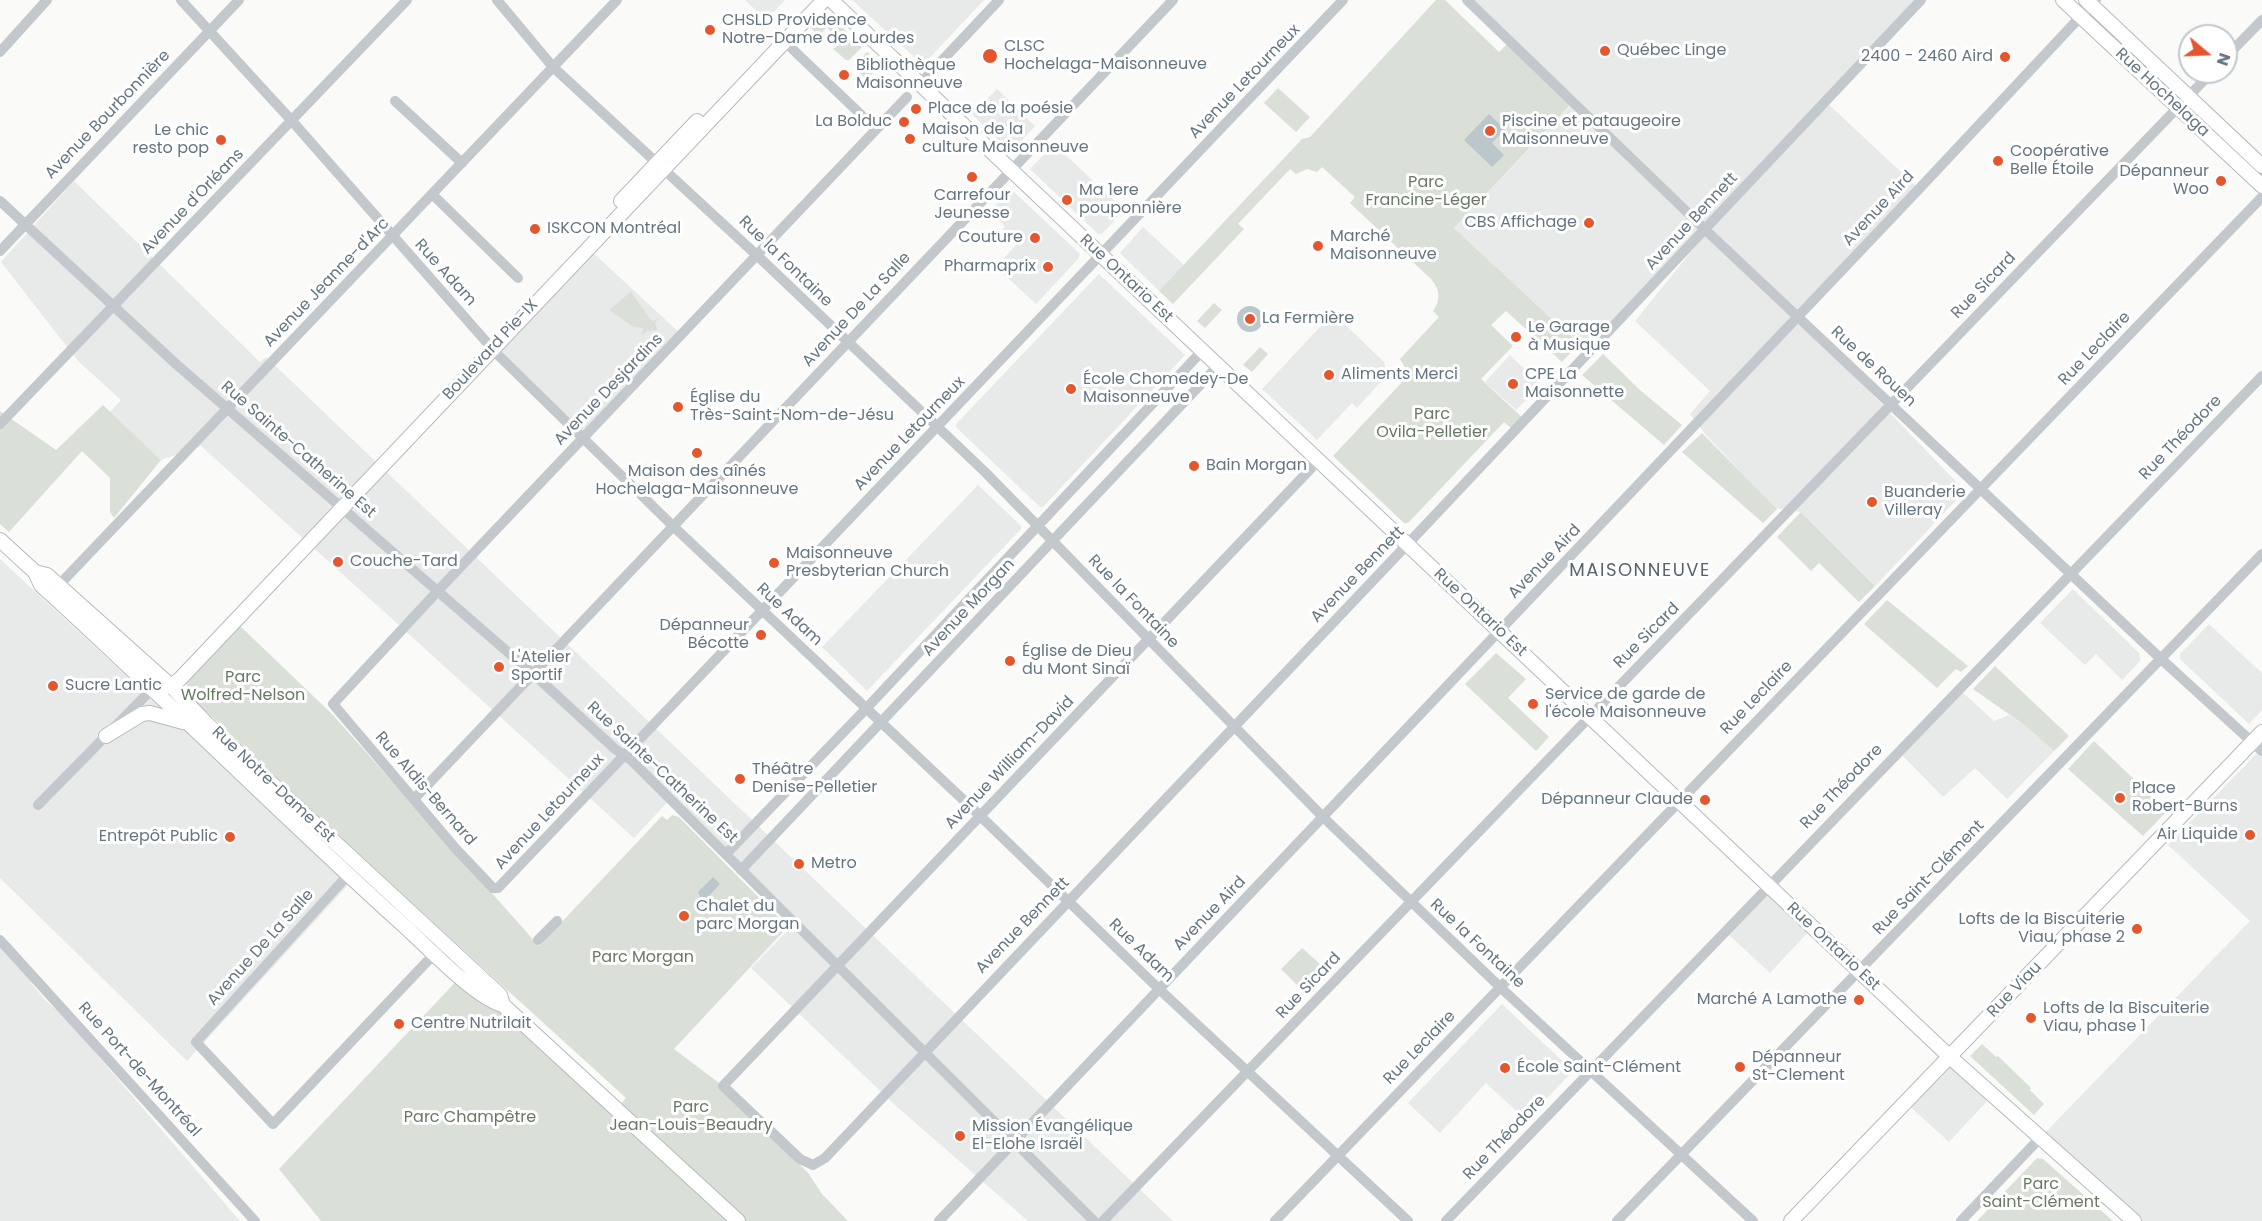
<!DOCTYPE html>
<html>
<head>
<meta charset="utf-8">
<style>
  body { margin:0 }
  #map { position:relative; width:2262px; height:1221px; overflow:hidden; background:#fafaf8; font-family:Poppins,sans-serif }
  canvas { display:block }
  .north { position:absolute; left:2178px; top:24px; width:60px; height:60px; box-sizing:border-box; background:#fff; border:2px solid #c1c8cd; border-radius:50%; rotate:109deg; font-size:16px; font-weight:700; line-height:24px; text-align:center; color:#657683 }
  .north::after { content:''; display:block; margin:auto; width:21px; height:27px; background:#e4572e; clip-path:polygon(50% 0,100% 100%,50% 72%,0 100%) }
</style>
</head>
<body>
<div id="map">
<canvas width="2262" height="1221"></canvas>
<div class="north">N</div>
</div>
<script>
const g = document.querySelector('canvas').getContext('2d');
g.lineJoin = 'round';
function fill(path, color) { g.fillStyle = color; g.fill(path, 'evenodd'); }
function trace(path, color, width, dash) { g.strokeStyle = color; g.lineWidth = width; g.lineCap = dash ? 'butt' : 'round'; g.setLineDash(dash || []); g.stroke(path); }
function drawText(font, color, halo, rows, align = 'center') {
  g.font = font + ' Poppins,sans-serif'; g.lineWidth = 6; g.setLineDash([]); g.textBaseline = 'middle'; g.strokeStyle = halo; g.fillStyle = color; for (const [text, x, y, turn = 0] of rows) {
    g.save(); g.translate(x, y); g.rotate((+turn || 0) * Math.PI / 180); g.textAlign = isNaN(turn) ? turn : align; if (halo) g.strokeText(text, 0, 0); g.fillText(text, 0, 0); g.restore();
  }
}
fill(new Path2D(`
  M745 0H785L766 20Z
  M852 0H984L923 65Z
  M1467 0H1919L1824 100 1919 189 1798 317 1965 491 1875 586 1801 512 1775 508 1706 435 1690 414 1710 391 1635 321 1741 190 1587 351 1454 228 1573 103Z
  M997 89 1035 126 1012 151H1009L972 114Z
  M1054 144 1124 210 1102 234H1098L1030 169Z
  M74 181 260 362 266 357 1173 1221H1028L895 1105 751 968 798 920 672 797 634 838 201 446 161 460 110 412 121 400 78 361 1 262Z
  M1011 189 1080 254 1078 259 1036 304 996 267 1016 245 1002 230 1005 226 990 211Z
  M1143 227 1184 265 1159 291 1120 253Z
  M588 248 682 335 583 438 492 349Z
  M1099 274 1185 355 1043 507H1040L956 427V424Z
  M1333 313 1384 362 1387 375 1357 408 1352 403 1317 440 1262 389Z
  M1510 355 1541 385 1516 410 1485 382Z
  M978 485 1021 526V529L867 691 822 647Z
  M0 559 350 883 187 1061 0 878Z
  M2073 589 2140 654V661L2122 680 2096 654 2085 665 2040 623Z
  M2209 624 2262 673V710L2249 724 2180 659V654Z
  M1960 690 1994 721 2009 715 2023 724 2054 751 2007 799 1975 768 1943 797 1900 753Z
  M2262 748V1221H2134L2040 1138 2250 921 2168 845Z
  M1768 889 1810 930 1770 973 1727 933Z
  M0 945 35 979 31 983 45 1000 60 1012 240 1221H0Z
  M1502 1004 1573 1071 1526 1120 1486 1083 1440 1133 1408 1103Z
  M1950 1058 1992 1096 1949 1142 1907 1104Z`), '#e8e9e9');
fill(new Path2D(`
  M1436 0H1445L1499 52 1510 41 1573 102 1454 228 1579 344 1562 362 1506 311 1491 325 1513 346 1481 379 1525 420 1515 431 1504 422 1408 523H1404L1333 456 1405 379 1406 369 1400 359 1439 317 1433 311C1441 300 1440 289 1431 279L1350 203 1355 197 1322 167 1317 172 1307 169 1296 174 1290 169 1238 224 1244 229 1173 304 1159 291 1302 139 1310 137Z
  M824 16 826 19 830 16 848 33 838 41 836 39 831 42 825 36 830 31 827 27 819 36 810 27Z
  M851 36 862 47 849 60H846L833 49Z
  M867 52 879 63 868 81 856 69 857 67 855 65Z
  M1278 88 1310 117 1296 132 1264 103Z
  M631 292 650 319 653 321 658 319 655 323 657 330 647 331 642 335 643 328 634 327 609 310Z
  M1214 303 1222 310 1205 328 1197 321Z
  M1260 347 1268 354 1252 372 1243 365Z
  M1603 354 1641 391 1682 425 1664 445 1582 375Z
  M103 405 161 460 114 518 110 512V478L82 451 9 532 0 524V411L56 450Z
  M1702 433 1777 509 1763 523 1682 452Z
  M1801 512 1875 586 1859 602 1819 563 1811 571 1777 537Z
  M1887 600 1968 666 1961 672 1956 669 1937 688 1864 624Z
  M239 625 332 714 539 946 662 816 667 820 672 815 679 817 782 921 783 926 780 929 783 932 674 1049 723 1086 809 1174 822 1194 848 1221H738L616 1109 626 1098 350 847 191 697 186 688 188 682Z
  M1496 653 1526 679 1508 698 1549 737 1536 751 1465 684Z
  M1995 666 2069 736 2054 751 2023 724 1973 689Z
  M2094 741 2167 811 2143 836 2068 769Z
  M1302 948 1328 971 1306 994 1281 969Z
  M464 973 732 1221H321L279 1169Z
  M1982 1044 1996 1057 1998 1056 2031 1088 2030 1090 2044 1104 2034 1115 1970 1056Z
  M2037 1158 2043 1159 2113 1221H1977Z`), '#dadfd7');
fill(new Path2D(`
  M1489 114 1505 129 1492 143 1504 155 1492 167 1464 140Z
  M1237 319a13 13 0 1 1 26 0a13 13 0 1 1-26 0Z
  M713 877 720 884 706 899H701L698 892Z`), '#bbc7cb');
const major = new Path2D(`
  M831 0 1950 1057 2134 1221
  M2063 0 2262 186
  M2086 0 2262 166
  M621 201 697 121
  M0 540 35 572 41 585C163 696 279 813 401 923 426 945 474 997 503 1005L738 1221
  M35 572 47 575 171 686 207 724 500 995 503 1005
  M152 689 171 686 180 679 824 0
  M106 736 142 714 150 713 183 722
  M1791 1221 2262 732`);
trace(major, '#b5babe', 16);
trace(new Path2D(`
  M181 0 292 121 497 354 674 527 973 809 1159 989 1408 1221
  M497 0 553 67 763 261 985 472 1323 817 1500 987 1753 1221
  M1467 0 1713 237 2160 658 2262 751
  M785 42 876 129
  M0 52 47 0
  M2226 57 2262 20
  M920 84 999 0
  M907 97 448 580 333 704 456 849 493 888H498L1343 0
  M395 101 462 163
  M432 194 518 278
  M0 201 176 364 540 680 615 749 631 760 1094 1221
  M0 251 239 0
  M0 424 407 0
  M1318 461 723 1086 800 1159 813 1165 825 1158C1190 772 1558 388 1921 0
  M58 586 617 0
  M415 798 1173 0
  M38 805 152 689
  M726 854 861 714 1202 351
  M741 870 1218 366
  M348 875 196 1042 273 1124 438 950
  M0 940 255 1221
  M538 940 557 921
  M939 1221 1919 189 2096 0
  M1103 1221 2212 72
  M1275 1221 2262 197
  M1446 1221 2262 376
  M1617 1221 2262 554
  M1961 1221 2040 1138`), '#c3c8cc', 10);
trace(major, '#fff', 14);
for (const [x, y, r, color] of [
  [710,30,6,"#e4572e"],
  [1605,51,6,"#e4572e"],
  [990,56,8,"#e4572e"],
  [2005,57,6,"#e4572e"],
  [844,75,6,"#e4572e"],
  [916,109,6,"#e4572e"],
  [904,122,6,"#e4572e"],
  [1490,131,6,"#e4572e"],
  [910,139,6,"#e4572e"],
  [221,140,6,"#e4572e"],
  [1998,161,6,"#e4572e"],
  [972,177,6,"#e4572e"],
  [2221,181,6,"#e4572e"],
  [1067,200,6,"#e4572e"],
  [1589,223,6,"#e4572e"],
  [535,229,6,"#e4572e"],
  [1035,238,6,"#e4572e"],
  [1318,246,6,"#e4572e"],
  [1048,267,6,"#e4572e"],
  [1250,319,6,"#e4572e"],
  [1516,337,6,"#e4572e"],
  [1329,375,6,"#e4572e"],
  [1513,384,6,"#e4572e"],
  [1071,389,6,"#e4572e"],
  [678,407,6,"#e4572e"],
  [697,453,6,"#e4572e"],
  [1194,466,6,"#e4572e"],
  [1872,502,6,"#e4572e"],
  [338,562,6,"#e4572e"],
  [774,563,6,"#e4572e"],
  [761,635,6,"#e4572e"],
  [1010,661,6,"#e4572e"],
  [499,667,6,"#e4572e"],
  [53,686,6,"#e4572e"],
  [1533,704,6,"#e4572e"],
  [740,779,6,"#e4572e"],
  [2120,798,6,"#e4572e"],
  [1705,800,6,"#e4572e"],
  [2250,835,6,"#e4572e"],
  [230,837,6,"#e4572e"],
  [799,864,6,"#e4572e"],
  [684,916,6,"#e4572e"],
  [2137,929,6,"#e4572e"],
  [1859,1000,6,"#e4572e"],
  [2031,1018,6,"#e4572e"],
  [399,1024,6,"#e4572e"],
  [1740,1067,6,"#e4572e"],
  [1505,1068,6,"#e4572e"],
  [960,1136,6,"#e4572e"]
]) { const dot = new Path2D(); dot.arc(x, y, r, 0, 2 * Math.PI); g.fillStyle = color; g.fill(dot); trace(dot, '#fff', 2); }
drawText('16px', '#657683', '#fff', [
  ["CHSLD Providence",722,21],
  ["Notre-Dame de Lourdes",722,39],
  ["CLSC",1004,47],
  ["Hochelaga-Maisonneuve",1004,65],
  ["Québec Linge",1617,51],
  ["2400 - 2460 Aird",1993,57,"right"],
  ["Bibliothèque",856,66],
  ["Maisonneuve",856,84],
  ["Place de la poésie",928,109],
  ["La Bolduc",892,122,"right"],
  ["Piscine et pataugeoire",1502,122],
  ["Maisonneuve",1502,140],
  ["Maison de la",922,130],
  ["culture Maisonneuve",922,148],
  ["Le chic",209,131,"right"],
  ["resto pop",209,149,"right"],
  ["Coopérative",2010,152],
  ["Belle Étoile",2010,170],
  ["Dépanneur",2209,172,"right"],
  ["Woo",2209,190,"right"],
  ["Ma 1ere",1079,191],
  ["pouponnière",1079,209],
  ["Carrefour",972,196,"center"],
  ["Jeunesse",972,214,"center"],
  ["CBS Affichage",1577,223,"right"],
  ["ISKCON Montréal",547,229],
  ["Marché",1330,237],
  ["Maisonneuve",1330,255],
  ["Couture",1023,238,"right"],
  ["Pharmaprix",1036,267,"right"],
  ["La Fermière",1262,319],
  ["Le Garage",1528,328],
  ["à Musique",1528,346],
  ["Aliments Merci",1341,375],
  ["CPE La",1525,375],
  ["Maisonnette",1525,393],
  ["École Chomedey-De",1083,380],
  ["Maisonneuve",1083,398],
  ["Église du",690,398],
  ["Très-Saint-Nom-de-Jésu",690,416],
  ["Bain Morgan",1206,466],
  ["Maison des aînés",697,472,"center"],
  ["Hochelaga-Maisonneuve",697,490,"center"],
  ["Buanderie",1884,493],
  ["Villeray",1884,511],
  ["Maisonneuve",786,554],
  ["Presbyterian Church",786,572],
  ["Couche-Tard",350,562],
  ["Dépanneur",749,626,"right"],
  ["Bécotte",749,644,"right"],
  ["Église de Dieu",1022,652],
  ["du Mont Sinaï",1022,670],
  ["L'Atelier",511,658],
  ["Sportif",511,676],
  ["Sucre Lantic",65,686],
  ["Service de garde de",1545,695],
  ["l'école Maisonneuve",1545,713],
  ["Théâtre",752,770],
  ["Denise-Pelletier",752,788],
  ["Place",2132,789],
  ["Robert-Burns",2132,807],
  ["Dépanneur Claude",1693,800,"right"],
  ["Air Liquide",2238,835,"right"],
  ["Entrepôt Public",218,837,"right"],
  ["Metro",811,864],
  ["Chalet du",696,907],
  ["parc Morgan",696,925],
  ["Lofts de la Biscuiterie",2125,920,"right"],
  ["Viau, phase 2",2125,938,"right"],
  ["Marché A Lamothe",1847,1000,"right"],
  ["Lofts de la Biscuiterie",2043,1009],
  ["Viau, phase 1",2043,1027],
  ["Centre Nutrilait",411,1024],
  ["Dépanneur",1752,1058],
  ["St-Clement",1752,1076],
  ["École Saint-Clément",1517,1068],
  ["Mission Évangélique",972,1127],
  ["El-Elohe Israël",972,1145]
], 'left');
drawText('16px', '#657683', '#fff', [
  ["Avenue Letourneux",1245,82,-46],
  ["Rue Hochelaga",2162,93,43],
  ["Avenue Bourbonnière",108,115,-46],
  ["Avenue d'Orléans",193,202,-46],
  ["Avenue Aird",1879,209,-47],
  ["Avenue Bennett",1692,222,-47],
  ["Rue la Fontaine",785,262,44],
  ["Rue Adam",445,273,48],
  ["Rue Ontario Est",1126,279,43],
  ["Avenue Jeanne-d'Arc",327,283,-46],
  ["Rue Sicard",1984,286,-46],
  ["Avenue De La Salle",857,310,-47],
  ["Rue Leclaire",2095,349,-46],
  ["Boulevard Pie-IX",491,350,-47],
  ["Rue de Rouen",1873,367,43],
  ["Avenue Desjardins",609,390,-46],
  ["Avenue Letourneux",910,434,-46],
  ["Rue Théodore",2181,438,-46],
  ["Rue Sainte-Catherine Est",298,450,41],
  ["Avenue Aird",1545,562,-46],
  ["Avenue Bennett",1358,575,-46],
  ["Rue la Fontaine",1133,602,46],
  ["Avenue Morgan",969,608,-47],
  ["Rue Ontario Est",1480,613,43],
  ["Rue Adam",789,615,43],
  ["Rue Sicard",1647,636,-45],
  ["Rue Leclaire",1757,698,-46],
  ["Avenue William-David",1010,763,-46],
  ["Rue Sainte-Catherine Est",662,773,43],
  ["Rue Notre-Dame Est",273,785,43],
  ["Rue Théodore",1842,787,-46],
  ["Rue Aldis-Bernard",425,789,49],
  ["Avenue Letourneux",550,812,-47],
  ["Rue Saint-Clément",1929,878,-46],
  ["Avenue Aird",1210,914,-46],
  ["Avenue Bennett",1023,926,-46],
  ["Rue la Fontaine",1477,944,43],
  ["Rue Ontario Est",1833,947,43],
  ["Avenue De La Salle",261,948,-48],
  ["Rue Adam",1141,951,44],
  ["Rue Sicard",1309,986,-46],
  ["Rue Viau",2015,990,-46],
  ["Rue Leclaire",1420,1048,-46],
  ["Rue Port-de-Montréal",139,1070,48],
  ["Rue Théodore",1505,1138,-46]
]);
drawText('16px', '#687a64', '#fff', [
  ["Parc",1426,183],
  ["Francine-Léger",1426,201],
  ["Parc",1432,415],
  ["Ovila-Pelletier",1432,433],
  ["Parc",243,678],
  ["Wolfred-Nelson",243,696],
  ["Parc Morgan",643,958],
  ["Parc",691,1108],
  ["Jean-Louis-Beaudry",691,1126],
  ["Parc Champêtre",470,1118],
  ["Parc",2041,1185],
  ["Saint-Clément",2041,1203]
]);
g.letterSpacing = '1.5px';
drawText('18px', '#57646e', '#fff', [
  ["MAISONNEUVE",1640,571]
]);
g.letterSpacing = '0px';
</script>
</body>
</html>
